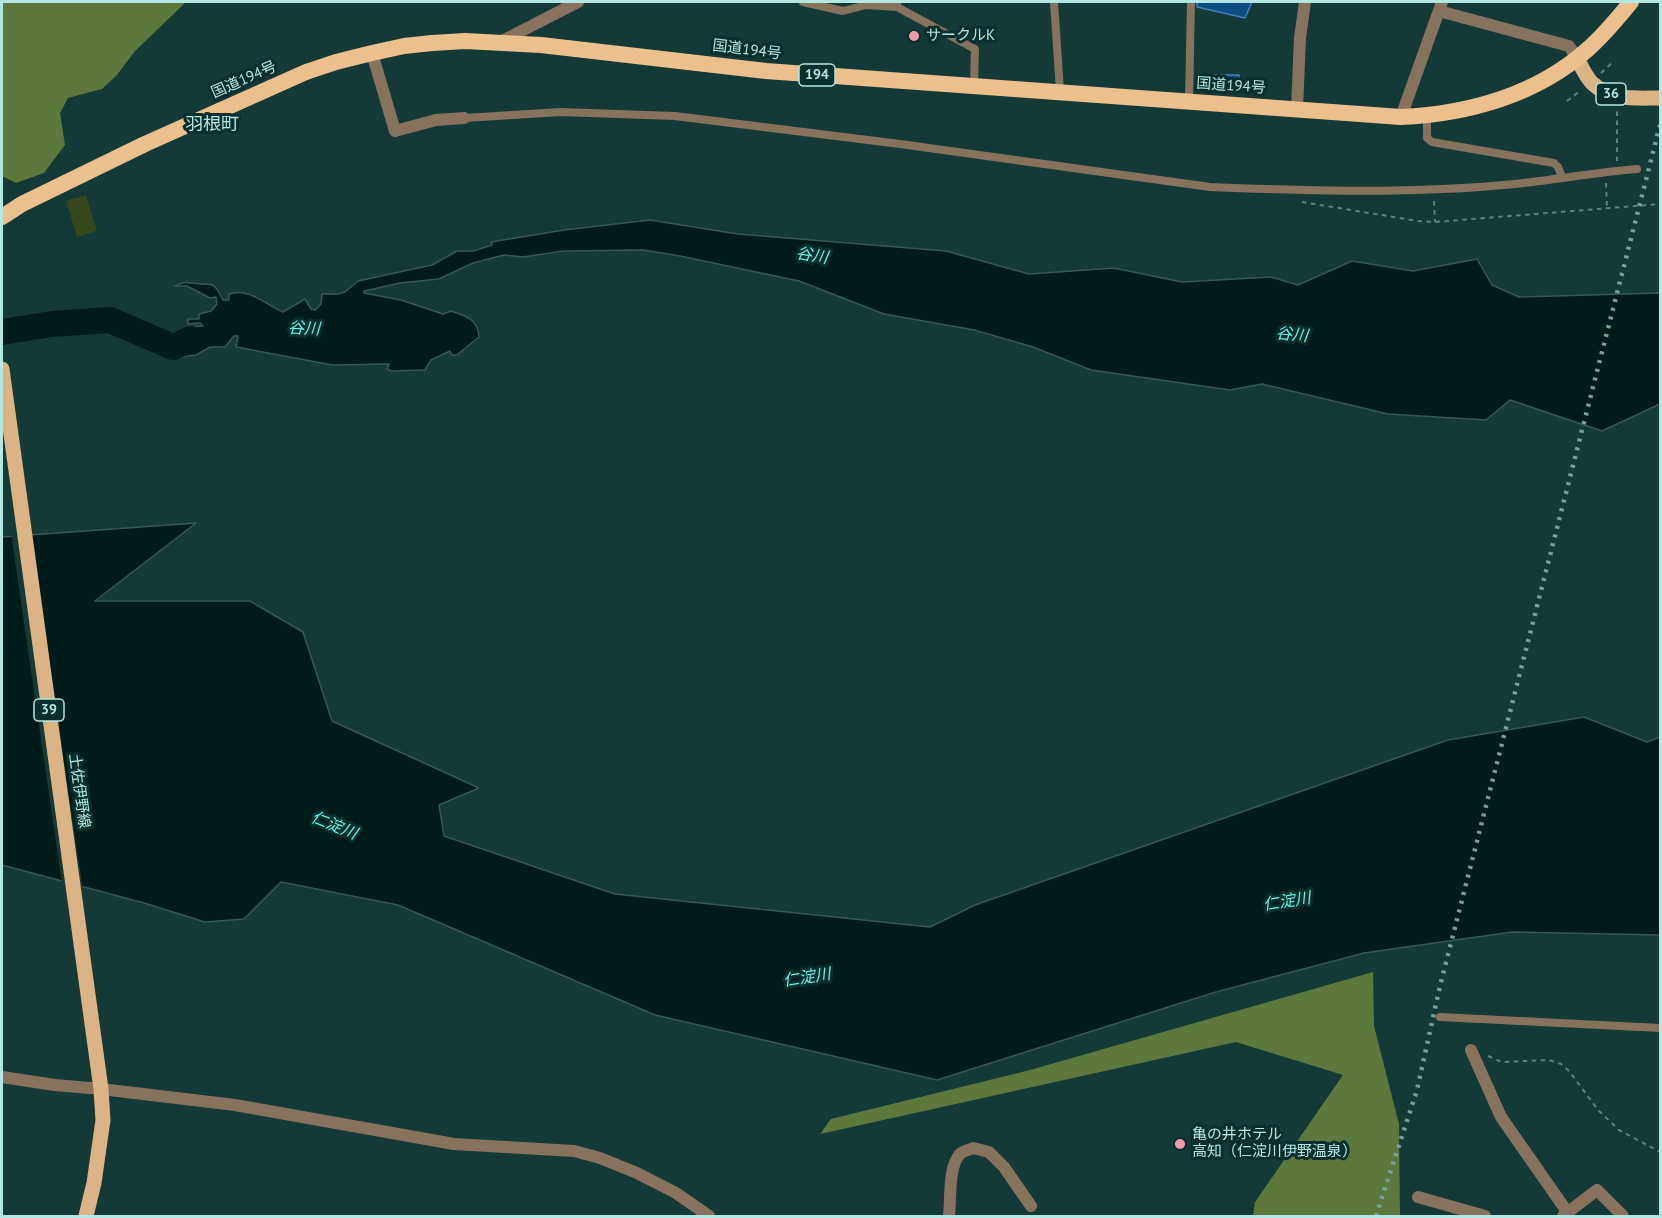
<!DOCTYPE html>
<html>
<head>
<meta charset="utf-8">
<style>
  body { margin:0 }
  #map { position:relative; width:1662px; height:1218px; overflow:hidden; background:#143a37; font-family:"PT Sans",sans-serif }
  canvas { display:block }
  .frame { position:absolute; inset:0; border:3px solid #b3e7e2; pointer-events:none }
</style>
</head>
<body>
<div id="map">
<canvas width="1662" height="1218"></canvas>
<div class="frame"></div>
</div>
<script>
const g = document.querySelector('canvas').getContext('2d');
g.lineJoin = 'round';
function fill(path, color) { g.fillStyle = color; g.fill(path, 'evenodd'); }
function trace(path, color, width, dash) { g.strokeStyle = color; g.lineWidth = width; g.lineCap = dash ? 'butt' : 'round'; g.setLineDash(dash || []); g.stroke(path); }
function drawText(font, color, halo, rows, align = 'center') {
  g.font = font + ' "PT Sans","Noto Sans JP",sans-serif'; g.lineWidth = 6; g.setLineDash([]); g.textBaseline = 'middle'; g.strokeStyle = halo; g.fillStyle = color; for (const [text, x, y, turn = 0] of rows) {
    g.save(); g.translate(x, y); g.rotate((+turn || 0) * Math.PI / 180); g.textAlign = isNaN(turn) ? turn : align; if (halo) g.strokeText(text, 0, 0); g.fillText(text, 0, 0); g.restore();
  }
}
fill(new Path2D(`
  M86 195 97 231 77 237 66 201Z`), '#34481c');
fill(new Path2D(`
  M2 2H186L135 51 117 75 102 89 68 98 60 113 65 145 44 173 16 183 2 176Z
  M1373 972 1374 1026 1399 1124 1400 1216H1253L1255 1202 1343 1075 1236 1042 820 1134 831 1119 1030 1070Z`), '#5d783d');
const water = new Path2D(`
  M650 220 738 234 946 251 1029 274 1114 268 1182 282 1271 277 1298 285 1352 261 1413 271 1477 259 1492 285 1519 297 1660 293V404L1602 431 1510 400 1486 420 1388 414 1262 384 1230 390 1091 370 1033 347 974 330 884 314 799 281 680 256 643 250 563 251 523 257 504 255 473 263 439 279 400 283 364 291V293L401 300 443 314 451 311C467 316 478 320 479 337L457 355H452L450 351 431 360 425 370 391 371 387 369 389 364 332 365 236 347 238 336H234L225 347H210L196 355 181 357 176 354 155 351 163 334 177 332 188 327 203 326 200 323 188 324V319H199V314L211 311 217 304 216 297 210 298 187 286H175C187 280 189 283 200 284 205 285 210 282 215 287 218 290 221 296 223 300H229V294C249 287 266 305 283 312L305 299 311 309 315 310 321 304 322 294H338L345 292 358 281 432 265 457 251H473L492 245 491 242 564 230Z
  M196 523 95 601H250L303 632 332 721 479 788 439 805 444 836 615 894 930 927 975 905 1448 740 1584 717 1647 742 1660 737V935L1512 932 1364 953 1216 992 937 1080 655 1015 398 905 281 882 244 919 205 922 144 903 2 865V537Z`);
fill(water, '#001b1a');
trace(water, '#365856', 1.5);
fill(new Path2D(`
  M30 532 83 890 62 884 11 533Z`), '#143a37');
trace(new Path2D(`
  M2 332 52 324 110 320 173 347 191 339`), '#001b1a', 26);
const building = new Path2D(`
  M1197 2H1252L1245 18 1197 7Z
  M1211 75H1239V91H1211Z`);
fill(building, '#0c4d82');
trace(building, '#447fb7', 1.5);
trace(new Path2D(`
  M1601 73 1614 61
  M1567 101 1580 91
  M1617 161V110
  M1606 183 1607 208
  M1434 201 1435 222
  M1302 202 1418 221 1435 222 1660 204
  M1488 1056 1502 1062 1549 1060 1561 1064 1569 1071 1598 1110 1619 1130 1660 1152`), '#598581', 2, [4.5, 4.5]);
trace(new Path2D(`
  M803 2 843 11 866 5 897 7
  M897 2V7L975 49 974 86
  M1054 2 1060 91
  M1189 102 1191 2
  M1427 116V138L1432 142 1554 163 1558 167 1562 177
  M464 118 561 112 675 116 900 144 1210 187C1312 191 1414 194 1515 184 1556 180 1596 172 1637 169
  M1440 1017 1660 1028`), '#87735d', 8);
trace(new Path2D(`
  M1439 11 1569 46 1577 58
  M372 53 395 131 436 120 464 118
  M1297 109 1300 38 1305 2
  M1401 117 1442 2
  M1471 1050 1501 1117 1568 1213
  M2 1077 55 1085 101 1089 235 1105 454 1144 574 1151 600 1158 637 1173 676 1193 709 1216
  M1418 1197 1485 1216
  M949 1216C951 1199 948 1167 960 1154 963 1151 969 1150 973 1148L989 1152 1004 1167 1031 1206
  M1563 1216 1597 1190 1623 1216`), '#87735d', 12);
trace(new Path2D(`
  M500 42 578 2`), '#87735d', 12);
trace(new Path2D(`
  M1577 58C1581 66 1586 77 1592 83 1611 101 1636 98 1660 98
  M2 369 101 1089 103 1120 94 1183 86 1216`), '#dbb385', 15);
trace(new Path2D(`
  M2 217 22 204 145 144 306 72 336 62 372 53 404 46 432 43 465 41 541 45 766 71 1401 117C1468 114 1537 95 1588 49 1604 35 1618 18 1631 2`), '#ecc08d', 16);
trace(new Path2D(`
  M1376 1216 1417 1090 1440 986 1660 125`), '#74a29e', 4.5, [3, 6]);
for (const [x, y, r, color] of [
  [914,36,6,"#f39aa9"],
  [1180,1144,6,"#f39aa9"]
]) { const dot = new Path2D(); dot.arc(x, y, r, 0, 2 * Math.PI); g.fillStyle = color; g.fill(dot); trace(dot, '#082f2d', 2); }
for (const [x, y, w] of [
  [817,75,36],
  [1611,94,30],
  [49,710,30]
]) { const box = new Path2D(); box.roundRect(x - w / 2, y - 11, w, 22, 4.5); g.fillStyle = '#082f2d'; g.fill(box); trace(box, '#b3e7e2', 1.5); }
drawText('bold 14px', '#b3e7e2', null, [
  ["194",817,75],
  ["36",1611,94],
  ["39",49,710]
]);
drawText('15px', '#b3e7e2', '#082f2d', [
  ["サークルK",926,36],
  ["亀の井ホテル",1192,1135],
  ["高知（仁淀川伊野温泉）",1192,1152]
], 'left');
drawText('15px', '#b3e7e2', '#082f2d', [
  ["国道194号",747,50,7],
  ["国道194号",244,80,-24],
  ["国道194号",1231,86,4],
  ["土佐伊野線",79,791,82]
]);
drawText('italic 16px', '#6bf4eb', '#082f2d', [
  ["谷川",812,256,9],
  ["谷川",304,329,3],
  ["谷川",1292,335,6],
  ["仁淀川",334,826,22],
  ["仁淀川",1287,902,-9],
  ["仁淀川",807,978,-9]
]);
drawText('18px', '#b3e7e2', '#082f2d', [
  ["羽根町",212,125]
]);
</script>
</body>
</html>
